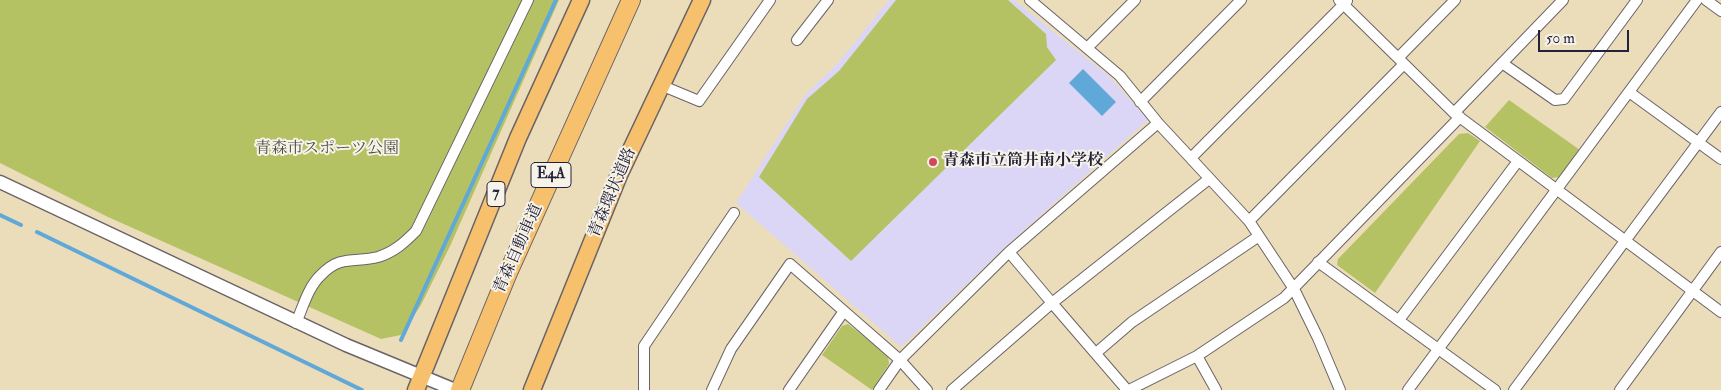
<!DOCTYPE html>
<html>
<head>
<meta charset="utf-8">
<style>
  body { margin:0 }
  #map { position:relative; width:1721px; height:390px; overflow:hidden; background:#ecddba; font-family:"IM FELL Double Pica",serif }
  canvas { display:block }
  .scale { position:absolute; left:1538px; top:30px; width:91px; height:22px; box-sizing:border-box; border:2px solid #22223b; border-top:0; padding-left:6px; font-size:15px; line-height:18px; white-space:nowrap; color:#22223b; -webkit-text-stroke:4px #f7f3e8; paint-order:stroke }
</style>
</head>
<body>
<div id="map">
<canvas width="1721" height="390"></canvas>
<div class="scale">50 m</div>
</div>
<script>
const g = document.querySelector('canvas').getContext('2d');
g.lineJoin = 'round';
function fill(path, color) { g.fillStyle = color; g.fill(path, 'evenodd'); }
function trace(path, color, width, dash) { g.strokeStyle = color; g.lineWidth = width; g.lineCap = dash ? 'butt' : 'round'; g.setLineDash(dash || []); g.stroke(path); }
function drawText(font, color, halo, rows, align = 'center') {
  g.font = font + ' "IM FELL Double Pica","Noto Serif JP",serif'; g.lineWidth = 4; g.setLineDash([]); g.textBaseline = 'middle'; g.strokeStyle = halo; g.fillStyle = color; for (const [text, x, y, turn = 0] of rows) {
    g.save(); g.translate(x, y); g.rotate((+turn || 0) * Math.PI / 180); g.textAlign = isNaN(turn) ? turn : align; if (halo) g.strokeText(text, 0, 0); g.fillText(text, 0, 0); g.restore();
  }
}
fill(new Path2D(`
  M889 0H1014L1109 76 1148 120 1006 246 901 347 736 203 805 95 838 63Z`), '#dcd6f6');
fill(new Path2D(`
  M0 0H559L451 244 421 305 401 335 381 339 108 217 0 163Z
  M896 0H1008L1046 34 1047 47 1056 60 851 261 759 177 807 99 839 71Z
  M1509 100 1580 150 1560 177 1552 178 1485 127Z
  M1468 133 1480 141 1375 293 1337 265 1338 259 1459 134Z
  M848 324 888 355 889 364 872 390 822 355 842 326Z`), '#b5c264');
fill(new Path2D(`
  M1083 69 1116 102 1102 116 1069 83Z`), '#60a8d7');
trace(new Path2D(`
  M0 215 21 225
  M37 232 362 390
  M401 340 556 0`), '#60a8d7', 4);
const minor = new Path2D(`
  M1030 0 1120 76 1158 123 1249 221 1294 289 1318 338 1340 390
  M1339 0 1454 113 1721 312
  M1706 0 1721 11
  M797 40 828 0
  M1087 48 1135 0
  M1398 58 1455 0
  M1502 63 1555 100 1564 99 1637 0
  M663 86 699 101 770 0
  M1629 92 1721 159
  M1140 102 1241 0
  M1454 113 1563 0
  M1191 158 1347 1
  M1249 221 1404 64
  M1318 262 1495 390
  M1399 320 1518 161
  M296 323C303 307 308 287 321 275 341 254 356 263 378 257 394 252 404 243 416 231L528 0
  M1096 353 1132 322 1259 236
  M1197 356 1216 390
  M644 390V346L734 213
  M712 390 731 349 790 264 900 360 927 390
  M789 390 844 311
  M879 390 900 360 1009 252 1158 123
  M952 390 1052 303 1009 252
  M1127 390 1052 303 1209 179
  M1129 390 1197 356 1284 298 1460 117
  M1408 390 1697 0
  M1514 390 1721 112
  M1620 390 1721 252`);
const tertiary = new Path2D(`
  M0 182 346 345 455 390`);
const trunk = new Path2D(`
  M416 390 518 138 581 0
  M532 390 619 175 702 0`);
const motorway = new Path2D(`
  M460 390 507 275 631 0`);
trace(minor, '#696367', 12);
trace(tertiary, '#696367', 15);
trace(trunk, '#696367', 19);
trace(motorway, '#696367', 20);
trace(minor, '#fff', 10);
trace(tertiary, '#fff', 12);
trace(trunk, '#f7c06c', 16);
trace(motorway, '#f7c06c', 18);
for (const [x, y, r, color] of [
  [933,162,5,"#d1495b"]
]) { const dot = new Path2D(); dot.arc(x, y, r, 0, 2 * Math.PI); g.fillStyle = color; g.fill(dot); trace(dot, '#f7f3e8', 2); }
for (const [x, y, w] of [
  [551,175,40],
  [496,194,18]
]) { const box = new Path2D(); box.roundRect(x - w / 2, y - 12.5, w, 25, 4); g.fillStyle = '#f7f3e8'; g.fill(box); trace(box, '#22223b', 1); }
drawText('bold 15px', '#22223b', null, [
  ["E4A",551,175],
  ["7",496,194]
]);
drawText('16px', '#4e5247', '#f7f3e8', [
  ["青森市スポーツ公園",327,150]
]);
drawText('bold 16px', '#22223b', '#f7f3e8', [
  ["青森市立筒井南小学校",943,162]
], 'left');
drawText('16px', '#22223b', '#f7f3e8', [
  ["青森環状道路",613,193,-67],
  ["青森自動車道",519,249,-66]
]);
</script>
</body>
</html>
